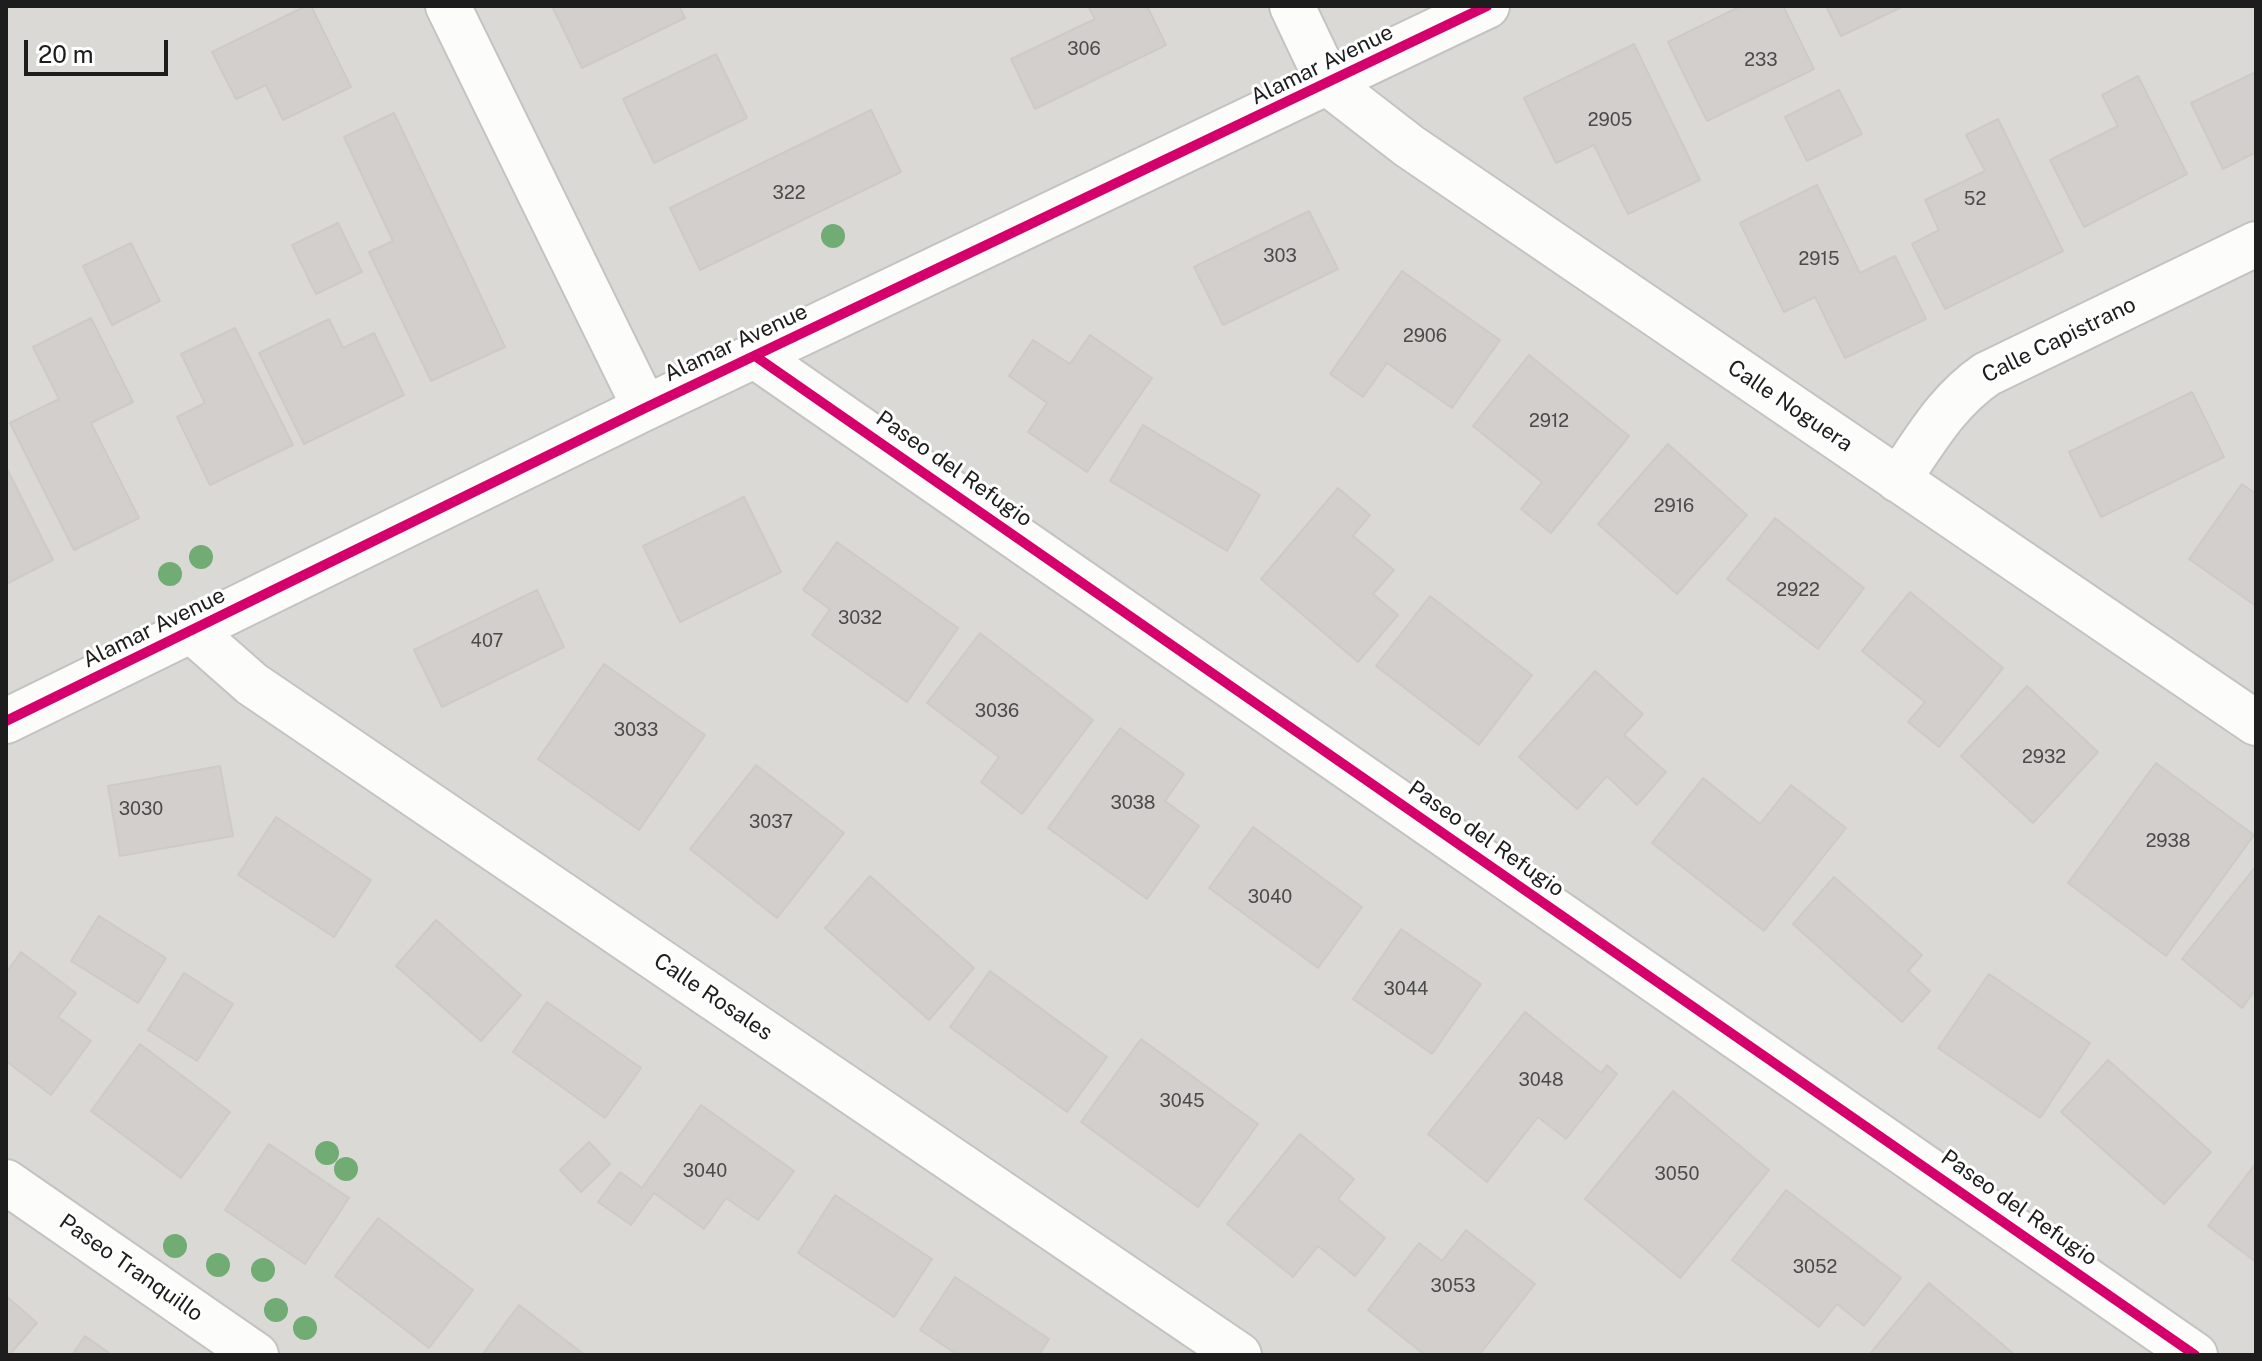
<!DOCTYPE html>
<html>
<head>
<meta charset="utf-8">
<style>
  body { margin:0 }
  #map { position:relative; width:2262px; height:1361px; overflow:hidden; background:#ebe9e5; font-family:"Public Sans",sans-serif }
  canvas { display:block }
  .frame { position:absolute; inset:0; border:8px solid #1d1d1d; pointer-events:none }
  .scale { position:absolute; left:24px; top:40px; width:144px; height:36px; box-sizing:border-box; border:4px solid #1d1d1d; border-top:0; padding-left:10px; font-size:24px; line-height:28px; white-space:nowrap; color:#1d1d1d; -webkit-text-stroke:6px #fff; paint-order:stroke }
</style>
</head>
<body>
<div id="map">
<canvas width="2262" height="1361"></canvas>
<div class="frame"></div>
<div class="scale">20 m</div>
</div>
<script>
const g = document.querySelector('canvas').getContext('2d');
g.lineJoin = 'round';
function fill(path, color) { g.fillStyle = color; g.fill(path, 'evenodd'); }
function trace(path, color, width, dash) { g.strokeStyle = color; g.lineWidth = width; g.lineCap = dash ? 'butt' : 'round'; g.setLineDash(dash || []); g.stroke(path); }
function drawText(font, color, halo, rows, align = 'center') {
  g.font = font + ' "Public Sans",sans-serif'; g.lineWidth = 6; g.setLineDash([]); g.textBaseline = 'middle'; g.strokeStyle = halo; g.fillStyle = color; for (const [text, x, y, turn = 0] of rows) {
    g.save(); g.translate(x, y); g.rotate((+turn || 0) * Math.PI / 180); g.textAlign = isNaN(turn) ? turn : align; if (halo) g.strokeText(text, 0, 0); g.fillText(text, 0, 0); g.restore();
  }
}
fill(new Path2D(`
  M6 6H2256V1355H6Z`), '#dad9d6');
const building = new Path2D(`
  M306 6H311L351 87 283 120 266 85 236 99 212 52Z
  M552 6H679L685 18 582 68Z
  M1088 6H1147L1166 45 1035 109 1011 59 1095 19Z
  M1741 6H1783L1814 69 1707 121 1668 42Z
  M1826 6H1904L1841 36Z
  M1634 44 1700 180 1628 214 1594 145 1556 163 1524 98Z
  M716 54 747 118 654 163 623 99Z
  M2256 72V152L2223 169 2191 103Z
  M2138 76 2187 174 2084 227 2050 160 2118 126 2102 95Z
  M1839 90 1862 134 1807 161 1785 117Z
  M871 110 901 172 700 270 670 208Z
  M394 113 505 347 431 381 369 252 393 241 344 137Z
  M1998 119 2063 251 1945 309 1912 244 1939 230 1925 200 1985 171 1966 135Z
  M1817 185 1860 273 1895 256 1926 319 1845 358 1815 297 1784 312 1740 223Z
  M1309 211 1338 269 1223 325 1194 267Z
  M338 223 362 272 316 294 292 245Z
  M131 243 160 301 112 325 83 266Z
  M1402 271 1500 340 1452 408 1387 363 1363 397 1330 374Z
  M91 318 133 402 91 423 139 518 74 550 10 423 59 399 33 347Z
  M329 319 343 348 374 333 404 395 304 444 259 353Z
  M235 328 293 445 210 485 177 417 205 403 181 354Z
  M1090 335 1152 378 1087 472 1028 432 1047 403 1009 376 1033 340 1070 364Z
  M1529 355 1629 436 1551 533 1521 509 1542 482 1473 426Z
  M2192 392 2224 457 2101 517 2069 452Z
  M1143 425 1260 495 1227 551 1110 481Z
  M1668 444 1747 515 1677 594 1598 524Z
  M6 467 53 560 6 584Z
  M2242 484 2256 494V606L2189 559Z
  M1338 488 1370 515 1353 536 1394 570 1373 594 1398 615 1358 662 1261 579Z
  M744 497 781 572 680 622 643 546Z
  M1775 518 1864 588 1818 649 1727 579Z
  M837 542 958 628 907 702 812 635 830 609 803 590Z
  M537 590 564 647 442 707 414 650Z
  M1910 592 2003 668 1939 747 1908 722 1925 702 1862 651Z
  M1430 596 1532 675 1479 745 1376 666Z
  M980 633 1093 720 1022 814 981 782 999 757 927 703Z
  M604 664 705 735 639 830 538 759Z
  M1595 671 1643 714 1624 735 1666 772 1637 805 1607 776 1577 809 1519 757Z
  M2027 686 2098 752 2033 823 1961 756Z
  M1120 728 1184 774 1165 801 1199 826 1147 899 1048 828Z
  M2156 763 2254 835 2166 956 2068 883Z
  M756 765 844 833 777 918 690 849Z
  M220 766 233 836 120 856 108 786Z
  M1703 778 1760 824 1791 785 1846 828 1764 931 1652 843Z
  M276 817 371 880 334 937 238 875Z
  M1253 827 1362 907 1318 968 1209 888Z
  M2256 866V989L2242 1008 2182 959Z
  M870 876 974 968 929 1020 825 928Z
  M1834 877 1922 955 1908 971 1930 991 1902 1022 1793 924Z
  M99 916 166 958 138 1003 71 961Z
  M436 920 521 995 481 1041 396 966Z
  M1401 929 1481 984 1432 1054 1353 999Z
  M21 952 76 993 58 1017 91 1041 51 1095 6 1061V973Z
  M990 971 1107 1057 1067 1112 950 1027Z
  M184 973 233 1004 197 1061 148 1030Z
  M1989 974 2090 1043 2040 1118 1938 1048Z
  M547 1002 641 1068 605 1118 513 1052Z
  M1525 1012 1601 1073 1607 1065 1617 1074 1566 1139 1538 1117 1487 1182 1428 1134Z
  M1141 1039 1258 1124 1198 1207 1081 1122Z
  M140 1044 230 1112 181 1178 91 1111Z
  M2108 1060 2211 1152 2164 1204 2061 1112Z
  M1673 1091 1769 1170 1680 1278 1585 1199Z
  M701 1105 794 1171 758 1220 726 1198 704 1229 654 1193 631 1225 598 1202 620 1172 642 1188Z
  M1300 1134 1354 1179 1338 1199 1385 1238 1355 1276 1318 1246 1293 1277 1227 1224Z
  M589 1142 610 1164 581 1192 560 1170Z
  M269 1144 349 1198 305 1264 225 1210Z
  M2256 1163V1262L2208 1226Z
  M1786 1190 1901 1278 1864 1326 1837 1304 1819 1327 1732 1260Z
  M835 1195 932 1259 894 1317 798 1253Z
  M378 1218 473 1290 429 1348 335 1276Z
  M1466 1230 1535 1284 1479 1355H1425L1368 1310 1419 1243 1442 1261Z
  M955 1277 1049 1339 1039 1355H958L920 1330Z
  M1929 1283 2015 1355H1869Z
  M6 1296 37 1323 9 1355H6Z
  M519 1305 585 1355H482Z
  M85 1336 112 1355H72Z`);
fill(building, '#d2cfcc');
trace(building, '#cecbc7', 2);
const minor = new Path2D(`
  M448 6 645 408
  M1292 6 1329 84 1409 146 2256 723
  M755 356 2195 1355
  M1898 480C1925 441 1947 401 1987 374L2256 244
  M193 632 252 684 1239 1355
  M6 721 645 408 1487 6
  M6 1182 256 1355`);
trace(minor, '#c4c3c1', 48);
trace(minor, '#fcfcfb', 44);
trace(new Path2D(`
  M755 356 2195 1355
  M6 721 645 408 1487 6`), '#d6006c', 10);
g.fillStyle = '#70ac74';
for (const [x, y] of [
  [833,236],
  [201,557],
  [170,574],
  [327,1153],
  [346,1169],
  [175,1246],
  [218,1265],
  [263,1270],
  [276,1310],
  [305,1328]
]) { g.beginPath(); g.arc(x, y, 12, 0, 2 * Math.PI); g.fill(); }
drawText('18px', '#4a4a49', null, [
  ["306",1084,49],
  ["233",1761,60],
  ["2905",1610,120],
  ["322",789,193],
  ["52",1975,199],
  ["303",1280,256],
  ["2915",1819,259],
  ["2906",1425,336],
  ["2912",1549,421],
  ["2916",1674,506],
  ["2922",1798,590],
  ["3032",860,618],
  ["407",487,641],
  ["3036",997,711],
  ["3033",636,730],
  ["2932",2044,757],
  ["3038",1133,803],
  ["3030",141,809],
  ["3037",771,822],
  ["2938",2168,841],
  ["3040",1270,897],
  ["3044",1406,989],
  ["3048",1541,1080],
  ["3045",1182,1101],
  ["3040",705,1171],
  ["3050",1677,1174],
  ["3052",1815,1267],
  ["3053",1453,1286]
]);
drawText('22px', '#1d1d1d', '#fff', [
  ["Alamar Avenue",1322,65,-26],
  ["Calle Capistrano",2059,340,-26],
  ["Alamar Avenue",736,343,-25],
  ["Calle Noguera",1790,406,34],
  ["Paseo del Refugio",954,469,35],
  ["Alamar Avenue",154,628,-26],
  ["Paseo del Refugio",1486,839,35],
  ["Calle Rosales",713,997,34],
  ["Paseo del Refugio",2019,1208,35],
  ["Paseo Tranquillo",131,1268,35]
]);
</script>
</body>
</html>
